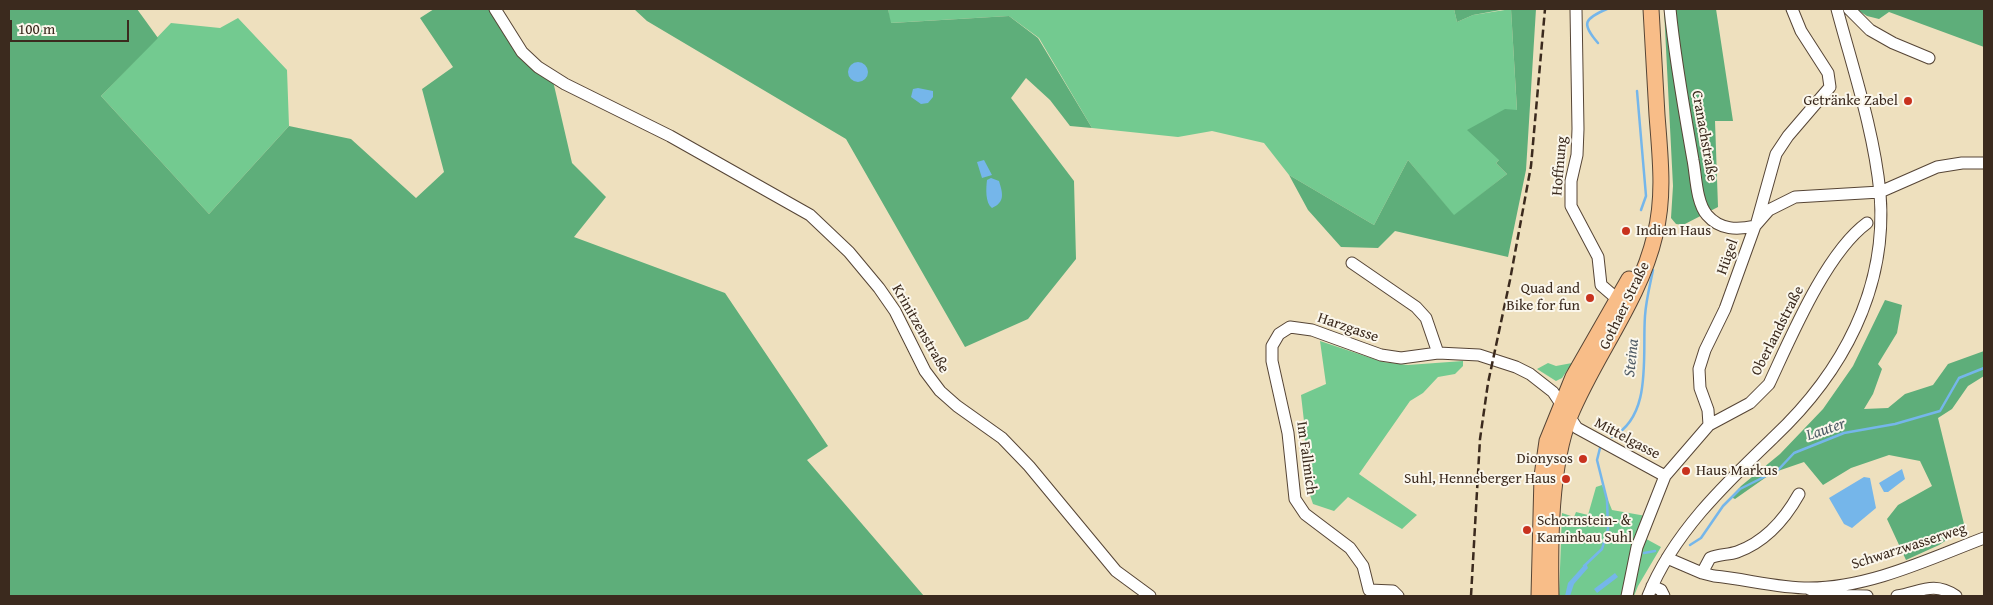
<!DOCTYPE html>
<html>
<head>
<meta charset="utf-8">
<style>
  body { margin:0 }
  #map { position:relative; width:1993px; height:605px; overflow:hidden; background:#eee0be; font-family:"Gentium Book Plus",serif }
  canvas { display:block }
  .frame { position:absolute; inset:0; border:10px solid #3b2a1e; pointer-events:none }
  .scale { position:absolute; left:10px; top:20px; width:119px; height:22px; box-sizing:border-box; border:2px solid #3b2a1e; border-top:0; padding-left:6px; font-size:15px; line-height:18px; white-space:nowrap; color:#3b2a1e; -webkit-text-stroke:4px #fbf7ec; paint-order:stroke }
</style>
</head>
<body>
<div id="map">
<canvas width="1993" height="605"></canvas>
<div class="frame"></div>
<div class="scale">100 m</div>
</div>
<script>
const g = document.querySelector('canvas').getContext('2d');
g.lineJoin = 'round';
function fill(path, color) { g.fillStyle = color; g.fill(path, 'evenodd'); }
function trace(path, color, width, dash) { g.strokeStyle = color; g.lineWidth = width; g.lineCap = dash ? 'butt' : 'round'; g.setLineDash(dash || []); g.stroke(path); }
function drawText(font, color, halo, rows, align = 'center') {
  g.font = font + ' "Gentium Book Plus",serif'; g.lineWidth = 4; g.setLineDash([]); g.textBaseline = 'middle'; g.strokeStyle = halo; g.fillStyle = color; for (const [text, x, y, turn = 0] of rows) {
    g.save(); g.translate(x, y); g.rotate((+turn || 0) * Math.PI / 180); g.textAlign = isNaN(turn) ? turn : align; if (halo) g.strokeText(text, 0, 0); g.fillText(text, 0, 0); g.restore();
  }
}
fill(new Path2D(`
  M888 9H1454L1457 22 1473 15 1511 9 1517 111 1499 160 1496 163 1507 174 1454 216 1408 160 1374 225 1289 175 1264 143 1212 131 1178 137 1092 128 1039 38 1009 16 890 23Z
  M238 18 287 70 289 126 209 214 101 96 171 23 220 28Z
  M1320 341 1383 362 1408 365 1463 361V366L1455 374 1438 377 1423 393 1410 401 1359 474 1417 515 1402 529 1348 497 1334 511 1313 504 1304 477 1305 430 1301 395 1326 384Z
  M1548 363 1556 366 1572 363 1562 378 1556 381 1537 369Z
  M1602 485 1612 510 1646 516 1639 535 1661 547 1638 586 1634 596H1559L1562 513 1574 517 1576 512 1588 515 1596 487Z`), '#73ca90');
fill(new Path2D(`
  M9 9H137L158 38 101 96 209 214 289 126 351 139 416 198 444 172 422 89 453 67 420 18 434 9H490L553 81 572 163 606 197 574 237 725 293 828 446 807 460 924 596H9Z
  M634 9H888L891 23 1009 16 1038 38 1092 128 1070 126 1050 100 1026 78 1011 98 1074 181 1076 259 1028 319 965 347 846 139 647 21Z
  M1454 9H1506L1473 15 1457 22Z
  M1511 9H1536L1526 170 1508 257 1395 231 1378 248 1341 247 1308 210 1289 175 1374 225 1408 160 1454 215 1507 174 1496 163 1499 160 1467 130 1505 109 1517 110Z
  M1664 9H1716L1733 121H1715L1718 207 1683 225 1676 224 1671 218 1673 186Z
  M1856 9H1984V47L1889 12 1879 19 1867 16Z
  M1885 300 1902 305 1897 333 1878 364 1882 369 1873 394 1864 409 1888 408 1905 394 1933 385 1948 364 1984 351V376L1968 386 1952 409 1938 418 1965 528 1939 545 1906 560 1887 519 1898 505 1932 486 1920 461 1889 455 1851 468 1823 485 1804 462 1772 473 1735 499 1731 497 1741 486 1780 454 1823 409 1853 366Z`), '#5eae7a');
fill(new Path2D(`
  M848 72a10 10 0 1 1 20 0a10 10 0 1 1-20 0Z
  M918 88 933 91V97L928 103 921 104 911 97 913 89Z
  M984 160 992 175 982 178 977 162Z
  M991 178 999 181C1003 194 1005 202 992 208 985 203 986 188 987 180Z
  M1902 469 1905 479 1888 492H1884L1879 483Z
  M1864 477 1870 478 1876 508 1852 528 1844 524 1829 498Z
  M1586 563 1588 568 1574 584 1570 596H1565L1568 583Z
  M1615 573 1618 577 1597 593 1594 589Z`), '#75b6ea');
trace(new Path2D(`
  M1598 43C1581 23 1584 19 1607 9
  M1637 91 1646 196 1641 210
  M1612 437C1653 416 1642 355 1645 316 1646 300 1650 285 1653 270
  M1690 545 1701 538 1723 506 1740 489 1778 470 1794 453 1844 433 1895 424 1940 411 1959 378 1984 368
  M1644 553 1655 551
  M1584 566 1602 549 1608 529 1607 500 1597 460 1600 448`), '#75b6ea', 2.5);
const minor = new Path2D(`
  M495 9 522 52 538 67 565 84 670 136 810 215 849 252 879 288 895 311 925 371 940 391 957 406 1002 438 1029 466 1116 571 1150 596
  M1576 9 1578 129 1577 155 1571 181V206L1598 257 1601 285 1623 304
  M1670 9C1675 60 1684 109 1693 160 1696 175 1696 202 1707 215 1720 230 1737 230 1755 226
  M1849 9 1870 30 1893 43 1929 58
  M1757 222 1776 154 1788 136 1830 87 1828 73 1801 31 1792 9
  M1352 263 1416 307 1426 318 1438 353
  M1709 425 1708 410 1700 388 1699 369 1705 350 1725 309 1755 226 1769 210 1795 197 1880 192 1937 167 1962 163H1984
  M1667 558 1702 573 1714 576C1746 579 1777 588 1809 588 1869 588 1929 559 1984 538
  M1702 573 1710 558C1719 554 1728 555 1737 552 1765 542 1785 519 1799 494
  M1652 586 1661 590 1664 596
  M1809 589 1823 595 1867 596
  M1369 590 1363 566 1350 548 1305 514 1295 499 1288 433 1272 361V346L1279 334 1290 327 1312 330 1381 355 1401 358 1438 353 1479 355 1516 367 1530 374 1553 392 1577 428 1665 476
  M1369 590 1393 591 1398 596
  M1627 596 1637 547 1665 476 1709 425 1750 403 1769 384C1791 337 1826 253 1867 223
  M1648 596C1673 533 1726 483 1774 437 1842 373 1888 289 1880 193 1874 131 1853 69 1837 9
  M1897 596C1921 592 1933 581 1956 596`);
const major = new Path2D(`
  M1539 596 1542 476 1547 441 1573 377 1629 279
  M1551 596C1550 542 1550 467 1570 416 1595 355 1640 300 1655 235 1665 196 1660 155 1657 115 1655 79 1653 44 1651 9`);
trace(minor, '#564536', 13);
trace(major, '#564536', 17);
trace(minor, '#fff', 11);
trace(major, '#f8bd88', 15);
trace(new Path2D(`
  M1471 596 1480 439 1488 383 1510 280 1531 166 1545 9`), '#3b2a1e', 2.5, [8, 4]);
for (const [x, y, r, color] of [
  [1908,101,5,"#c8321e"],
  [1626,231,5,"#c8321e"],
  [1590,298,5,"#c8321e"],
  [1583,459,5,"#c8321e"],
  [1686,471,5,"#c8321e"],
  [1566,479,5,"#c8321e"],
  [1527,530,5,"#c8321e"]
]) { const dot = new Path2D(); dot.arc(x, y, r, 0, 2 * Math.PI); g.fillStyle = color; g.fill(dot); trace(dot, '#fbf7ec', 2); }
drawText('15px', '#3b2a1e', '#fbf7ec', [
  ["Getränke Zabel",1898,101],
  ["Indien Haus",1636,231,"left"],
  ["Quad and",1580,289],
  ["Bike for fun",1580,306],
  ["Dionysos",1573,459],
  ["Haus Markus",1696,471,"left"],
  ["Suhl, Henneberger Haus",1556,479],
  ["Schornstein- &",1537,521,"left"],
  ["Kaminbau Suhl",1537,538,"left"]
], 'right');
drawText('15px', '#3b2a1e', '#fbf7ec', [
  ["Cranachstraße",1704,136,80],
  ["Hoffnung",1560,166,-85],
  ["Hügel",1728,257,-70],
  ["Gothaer Straße",1625,306,-64],
  ["Harzgasse",1348,328,19],
  ["Krinitzenstraße",920,329,60],
  ["Oberlandstraße",1778,331,-63],
  ["Mittelgasse",1627,439,28],
  ["Im Fallmich",1306,458,82],
  ["Schwarzwasserweg",1909,547,-18]
]);
drawText('italic 16px', '#4f5b65', '#fbf7ec', [
  ["Steina",1632,358,-84],
  ["Lauter",1826,430,-19]
]);
</script>
</body>
</html>
